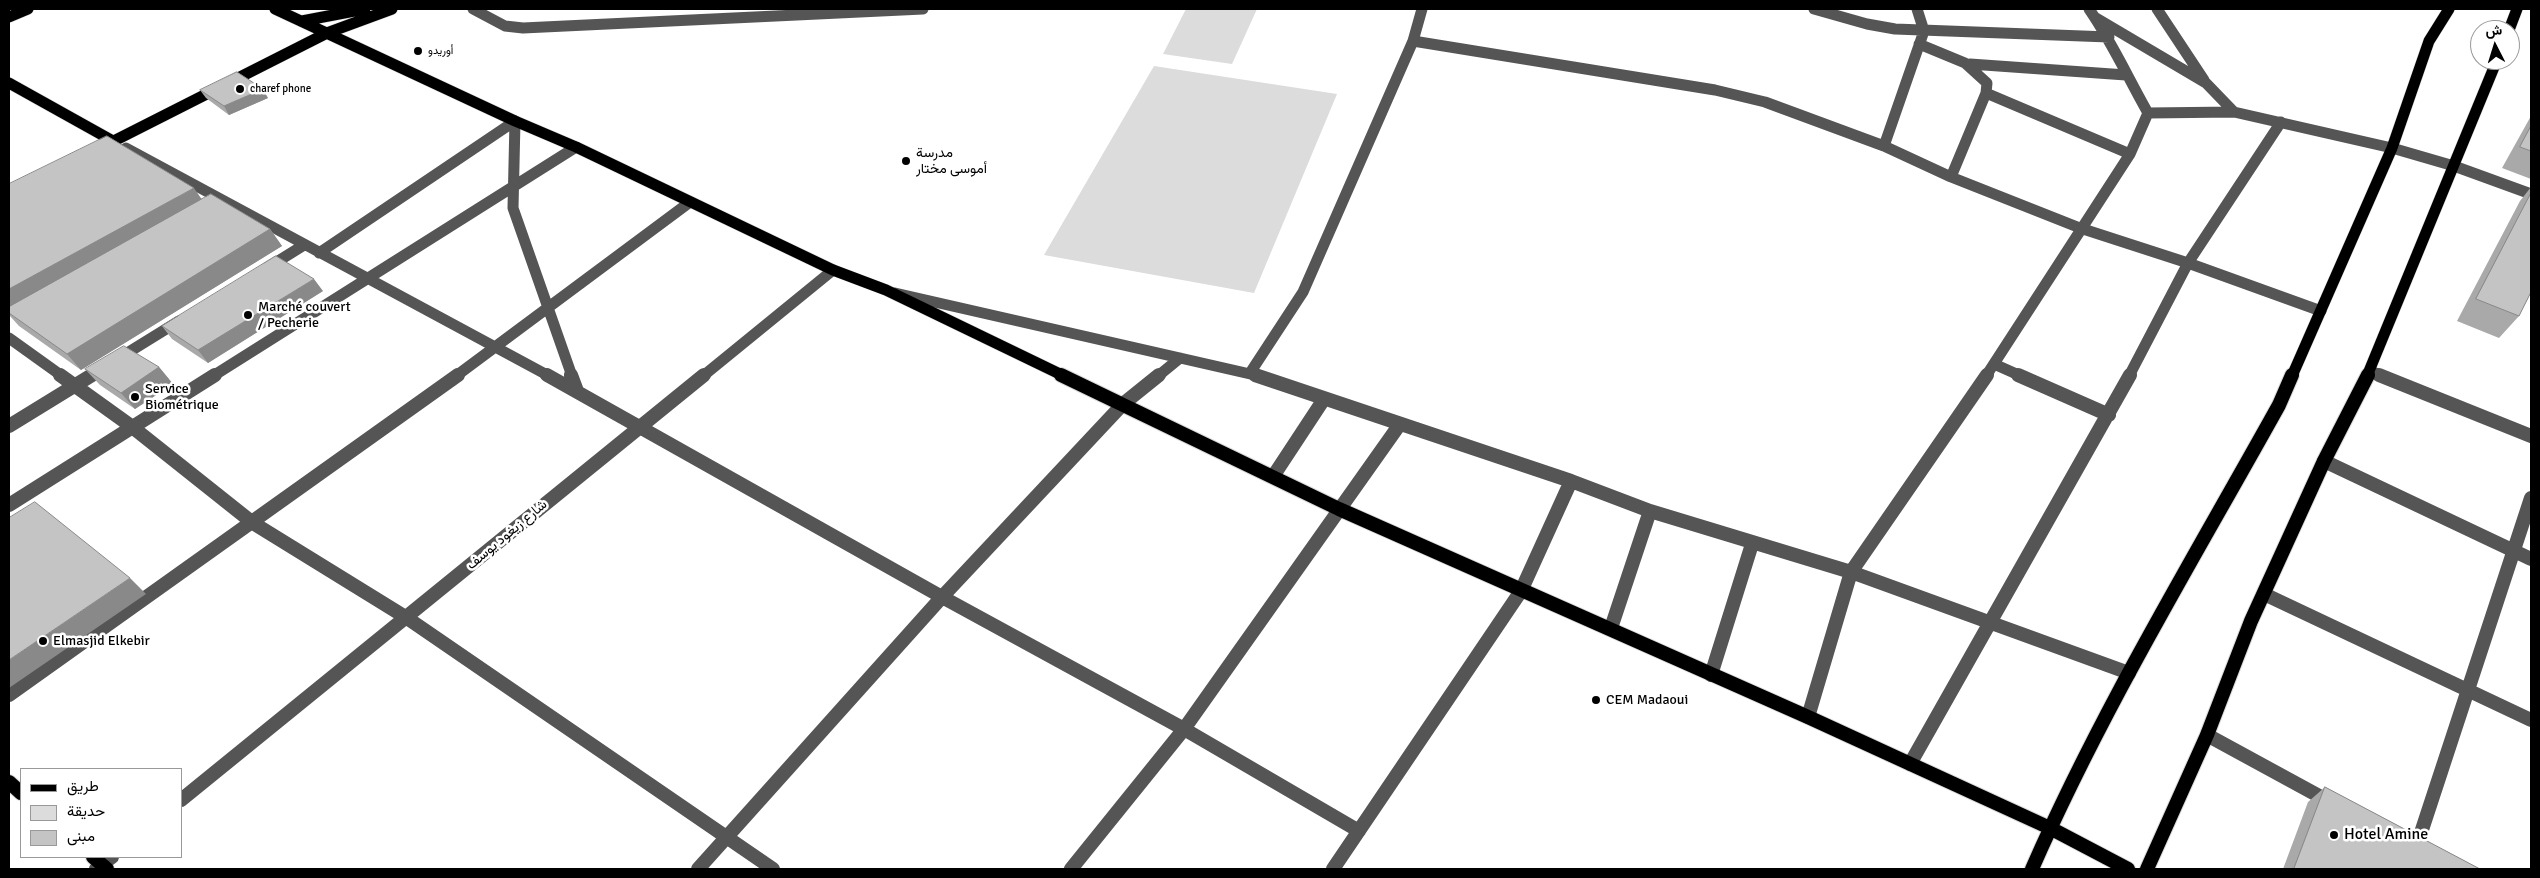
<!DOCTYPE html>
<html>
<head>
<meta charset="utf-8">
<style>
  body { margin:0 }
  #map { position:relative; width:2540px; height:878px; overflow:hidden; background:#fff; font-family:Signika,Vazirmatn,sans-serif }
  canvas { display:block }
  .frame { position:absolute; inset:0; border:10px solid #000; pointer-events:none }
  .legend { position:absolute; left:20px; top:768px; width:162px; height:90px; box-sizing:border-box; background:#fff; border:1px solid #999; margin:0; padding:6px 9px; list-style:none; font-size:15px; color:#000 }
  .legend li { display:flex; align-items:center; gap:10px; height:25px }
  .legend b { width:25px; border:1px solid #999 }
  .north { position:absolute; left:2470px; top:20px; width:50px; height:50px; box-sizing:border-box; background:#fff; border:1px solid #999; border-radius:50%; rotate:355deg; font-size:14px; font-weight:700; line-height:20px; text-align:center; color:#000 }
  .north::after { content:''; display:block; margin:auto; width:18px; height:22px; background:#000; clip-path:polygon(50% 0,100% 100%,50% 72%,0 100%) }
</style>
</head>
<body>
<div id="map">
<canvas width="2540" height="878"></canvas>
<div class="frame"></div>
<ul class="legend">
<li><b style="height:6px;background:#000"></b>طريق</li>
<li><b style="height:14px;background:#dcdcdc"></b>حديقة</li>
<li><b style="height:14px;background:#c4c4c4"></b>مبنى</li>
</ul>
<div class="north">ش</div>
</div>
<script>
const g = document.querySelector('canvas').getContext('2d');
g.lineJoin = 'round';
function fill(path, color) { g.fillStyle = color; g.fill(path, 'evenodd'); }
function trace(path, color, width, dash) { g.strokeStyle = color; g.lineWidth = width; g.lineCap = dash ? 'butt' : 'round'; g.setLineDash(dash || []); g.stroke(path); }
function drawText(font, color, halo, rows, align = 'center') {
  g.font = font + ' Signika,Vazirmatn,sans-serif'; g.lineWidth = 5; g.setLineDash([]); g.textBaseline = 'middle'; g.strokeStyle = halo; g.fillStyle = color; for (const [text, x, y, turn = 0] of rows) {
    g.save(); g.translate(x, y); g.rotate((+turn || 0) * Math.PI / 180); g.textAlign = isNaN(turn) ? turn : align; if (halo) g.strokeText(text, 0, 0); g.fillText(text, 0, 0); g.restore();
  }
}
fill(new Path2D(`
  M1186 9H1257L1232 64 1163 54Z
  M1154 66 1337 94 1254 293 1044 255Z`), '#dcdcdc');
const majorFar1 = new Path2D(`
  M275 9 515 121 576 147 833 270 886 290 1064 376
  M9 17 28 9
  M302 21 365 9
  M2509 30 2517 9
  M9 83 113 141
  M100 148 327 33 392 9
  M2292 376 2392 148 2429 41 2449 9
  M2367 376 2497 60`);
const major = new Path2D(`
  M1061 375 1339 509 1808 717 2050 828 2128 869
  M9 782 21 793
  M93 857 107 869
  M2032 869C2102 709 2194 558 2279 405L2292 375
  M2147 869 2207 735 2251 621 2324 461 2368 375`);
trace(majorFar1, '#dbdbdb', 12);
trace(major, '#dbdbdb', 16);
trace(new Path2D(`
  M473 9 505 26 523 28 923 9
  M1814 9 1867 24 1895 29 2109 37
  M2089 9C2112 42 2128 78 2148 113
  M2157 9 2204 80
  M2096 18 2206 83 2234 112
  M1413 41 1715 90 1765 102 1884 146 1951 177 2080 228 2188 263 2321 311
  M1919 44 1965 63 1987 83 1986 93 1951 177
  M1970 64 2126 75
  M1986 93 2130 154
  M2148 113 2234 112 2392 148 2454 166 2531 194
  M515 121 513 208 572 376
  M1884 146 1924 31 1917 9
  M126 148 549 376
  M319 253 515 121
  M267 268 304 245
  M895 293 1259 376
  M9 338 62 376
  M1994 364 2021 376
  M2370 371 2383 376
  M1250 373 1303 292 1413 41 1422 9
  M90 376 179 321
  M213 376 576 147
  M456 376 690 202
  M703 376 833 270
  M1158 376 1180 358
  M1986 376 2130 154 2148 113
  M2129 376 2188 263 2281 122`), '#555', 11);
trace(new Path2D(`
  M60 375 131 426 253 523 407 618 773 869
  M547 375 942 597 1184 729 1359 831
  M571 375 577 391
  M1255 375 1571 481 1650 511 1851 572 2129 673
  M2018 375 2109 415
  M2379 375 2531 436
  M9 426 92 375
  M2324 461 2531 559
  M1274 475 1324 399
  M9 505 215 375
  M2264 594 2531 720
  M1611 628 1650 511
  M1711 675 1752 544
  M9 695 458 375
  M1808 717 1851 572 1987 375
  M2207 735 2330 802
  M1910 764 2130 375
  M181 800 704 375
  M2416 848 2531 498
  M96 869 112 857
  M698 869 942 597 1123 404 1159 375
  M1071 869 1184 729 1400 424
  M1333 869 1521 591 1571 481`), '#555', 14);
trace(majorFar1, '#000', 11);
trace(major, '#000', 14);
fill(new Path2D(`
  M200 90 268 98 229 115 206 98Z
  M2531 116V179L2502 168Z
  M9 184 202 199 270 229 282 246 81 370 19 326 9 315Z
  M2531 187V292L2519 316 2499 338 2457 321 2520 201Z
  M323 291 208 363 172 339 162 326Z
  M159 367 173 384 135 409 100 385 85 369Z
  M2325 787 2480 869H2283L2308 802Z`), '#a9a9a9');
fill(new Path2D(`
  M263 89 268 98 229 115 224 106Z
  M194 188 205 204 9 313V289Z
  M270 229 282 246 81 370 67 354Z
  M314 279 323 291 208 363 198 350Z
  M159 367 173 384 135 409 121 393Z
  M130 578 146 594 9 688V660Z`), '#898989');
const building = new Path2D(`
  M237 72 263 89 224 106 200 90Z
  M2531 126V151L2520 147Z
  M107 136 194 188 9 289V184Z
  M2531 193V292L2519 316 2476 299Z
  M211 194 270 229 67 354 9 313V307Z
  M276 256 314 279 198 350 162 326Z
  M124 346 159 367 121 393 85 369Z
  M35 502 130 578 9 660V518Z
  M2325 787 2480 869H2294Z`);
fill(building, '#c4c4c4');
trace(building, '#898989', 1);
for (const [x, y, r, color] of [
  [418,51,5,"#000"],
  [240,89,5,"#000"],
  [906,161,5,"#000"],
  [248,315,5,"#000"],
  [135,397,5,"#000"],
  [43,641,5,"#000"],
  [1596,700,5,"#000"],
  [2334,835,5,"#000"]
]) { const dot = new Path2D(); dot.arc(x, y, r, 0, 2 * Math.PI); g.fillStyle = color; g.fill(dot); trace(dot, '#fff', 2); }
drawText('11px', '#000', '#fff', [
  ["أوريدو",428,51],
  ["charef phone",250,89]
], 'left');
drawText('14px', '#000', '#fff', [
  ["مدرسة",916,153],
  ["أموسى مختار",916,169],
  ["Marché couvert",258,307],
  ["/ Pecherie",258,323],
  ["Service",145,389],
  ["Biométrique",145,405],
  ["Elmasjid Elkebir",53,641],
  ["CEM Madaoui",1606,700]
], 'left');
drawText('14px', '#000', '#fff', [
  ["شارع زيغود يوسف",507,535,-40]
]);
drawText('16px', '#000', '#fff', [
  ["Hotel Amine",2344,835]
], 'left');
</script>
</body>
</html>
